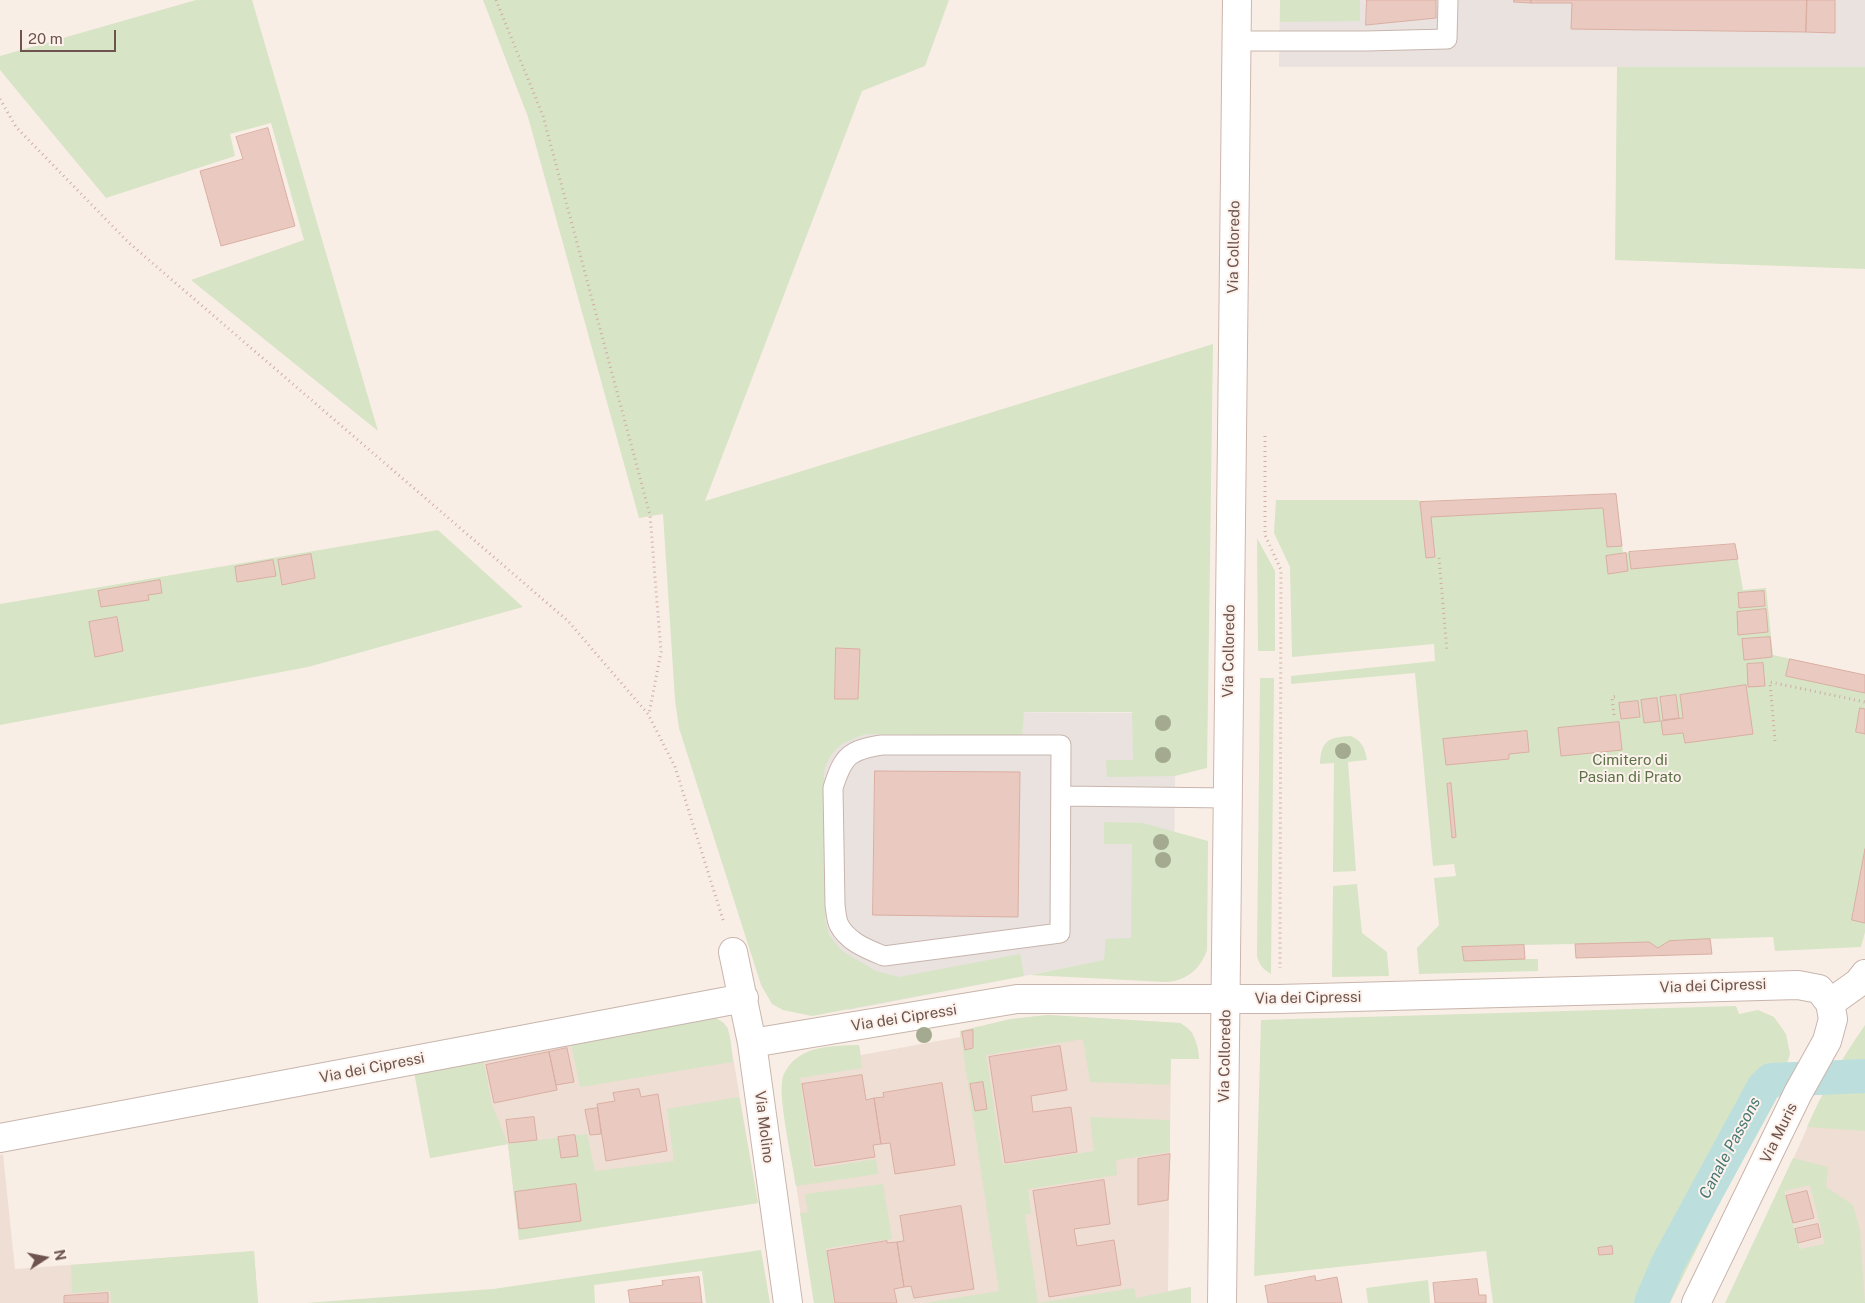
<!DOCTYPE html>
<html>
<head>
<meta charset="utf-8">
<style>
  body { margin:0 }
  #map { position:relative; width:1865px; height:1303px; overflow:hidden; background:#f9eee5; font-family:"Public Sans",sans-serif }
  canvas { display:block }
  .north { position:absolute; left:20px; top:1233px; width:50px; height:50px; -webkit-text-stroke:4px #fcf2eb; paint-order:stroke; rotate:79deg; font-size:14px; font-weight:700; line-height:20px; text-align:center; color:#6e534e }
  .north::after { content:''; display:block; margin:auto; width:18px; height:22px; background:#6e534e; clip-path:polygon(50% 0,100% 100%,50% 72%,0 100%) }
  .scale { position:absolute; left:20px; top:30px; width:96px; height:22px; box-sizing:border-box; border:2px solid #6e534e; border-top:0; padding-left:6px; font-size:15px; line-height:18px; white-space:nowrap; color:#6e534e; -webkit-text-stroke:4px #fcf2eb; paint-order:stroke }
</style>
</head>
<body>
<div id="map">
<canvas width="1865" height="1303"></canvas>
<div class="north">N</div>
<div class="scale">20 m</div>
</div>
<script>
const g = document.querySelector('canvas').getContext('2d');
g.lineJoin = 'round';
function fill(path, color) { g.fillStyle = color; g.fill(path, 'evenodd'); }
function trace(path, color, width, dash) { g.strokeStyle = color; g.lineWidth = width; g.lineCap = dash ? 'butt' : 'round'; g.setLineDash(dash || []); g.stroke(path); }
function drawText(font, color, halo, rows, align = 'center') {
  g.font = font + ' "Public Sans",sans-serif'; g.lineWidth = 4; g.setLineDash([]); g.textBaseline = 'middle'; g.strokeStyle = halo; g.fillStyle = color; for (const [text, x, y, turn = 0] of rows) {
    g.save(); g.translate(x, y); g.rotate((+turn || 0) * Math.PI / 180); g.textAlign = isNaN(turn) ? turn : align; if (halo) g.strokeText(text, 0, 0); g.fillText(text, 0, 0); g.restore();
  }
}
fill(new Path2D(`
  M1048 1015 1180 1023 1192 1032 1198 1050 1199 1059H1171L1168 1291 1191 1287V1303H814L782 1092 783 1076 792 1062 810 1051 828 1047 859 1045 861 1055 960 1037V1031L1011 1019Z
  M719 1020 724 1023 728 1028 758 1203 519 1240 508 1144 430 1158 483 1059 571 1043Z
  M1865 1098V1300L1814 1303 1783 1182 1820 1099Z
  M3 1154 15 1269 254 1251 258 1303H0V1155Z`), '#efded4');
fill(new Path2D(`
  M1280 0H1865V67H1279Z
  M719 711 1176 713 1173 947 849 1010Z`), '#e9e2df');
fill(new Path2D(`
  M196 0H252L378 431 191 280 304 240 271 123 230 134 235 156 106 198 0 70V56Z
  M483 0H949L925 66 862 91 705 501 1213 344 1207 768 1175 776 1107 777 1106 760H1133L1132 712H1024L1022 736 867 734C844 741 831 747 824 772L825 920 829 935 842 951 876 971 899 977 1020 954 1024 976 812 1016 783 1010 772 1004 761 985 679 728 675 700 663 514 639 518 528 117Z
  M1280 0H1360V21L1280 22Z
  M1617 67H1865V269L1615 260Z
  M1616 494 1623 553 1735 544 1743 590 1766 588 1773 655 1865 675V932L1861 947 1775 951 1773 937 1711 939 1712 954 1576 958 1575 944 1524 945 1525 959H1538V971L1419 974 1417 948 1439 925 1434 878 1456 876 1454 864 1433 866 1415 673 1291 684V676L1435 661 1434 644 1292 657 1290 567 1274 533 1276 500H1418L1421 502Z
  M438 530 523 607 308 667 0 725V604Z
  M1257 538 1275 571V651H1258Z
  M1260 678H1274L1271 974C1264 970 1259 965 1257 956Z
  M1351 736C1362 741 1365 748 1367 760L1348 762 1356 871 1333 872 1334 763 1320 764C1321 740 1329 737 1351 736Z
  M1104 822 1143 823 1208 841 1207 950C1200 970 1186 981 1165 982L1030 975 1104 960 1106 939 1131 938 1132 844H1104Z
  M1357 884 1362 933 1387 952 1389 976 1332 977 1333 886Z
  M1736 1006 1739 1014 1758 1010 1774 1017 1786 1034 1790 1054 1785 1070 1670 1303H1493L1486 1251 1254 1276 1261 1020Z
  M1048 1015 1180 1023C1194 1030 1198 1043 1199 1059H1171L1170 1085 1090 1082 1083 1039 986 1055 1003 1165 1094 1151 1090 1117 1170 1120V1152L1116 1160 1117 1175 1028 1189 1031 1213 1025 1215 1038 1303 1134 1288 1136 1298 1191 1287V1303H924L999 1291 960 1031 1011 1019Z
  M713 1017C733 1024 730 1043 733 1062L580 1087 571 1043Z
  M1865 1025V1131L1807 1127C1823 1091 1842 1058 1865 1025Z
  M859 1045 862 1068 800 1078 813 1169 876 1159 878 1174 796 1186C793 1164 777 1095 783 1077 786 1067 794 1059 803 1054 819 1045 841 1046 859 1045Z
  M483 1059 492 1105 508 1144 587 1134 595 1171 674 1161 667 1109 739 1097 758 1203 519 1240 508 1144 430 1158 414 1072Z
  M1793 1158 1828 1167 1826 1187 1853 1205 1860 1231 1865 1303H1725ZM1810 1185 1825 1244 1800 1249 1785 1191Z
  M883 1184 892 1239 826 1248 834 1303H814L800 1213 808 1212 805 1194Z
  M761 1250 770 1303H706L702 1271 594 1285 595 1303H306L493 1289Z
  M254 1251 258 1303H111L110 1291 72 1293 71 1265Z
  M1428 1280 1430 1303H1368L1366 1288Z`), '#d7e4c6');
trace(new Path2D(`
  M1651 1303 1668 1263 1763 1088 1771 1080 1865 1076`), '#bcdfde', 34);
const building = new Path2D(`
  M1367 0H1436V18L1366 25Z
  M1514 0H1531V3L1514 2Z
  M1531 0H1807L1806 32 1571 29 1572 3H1531Z
  M1807 0H1835V33L1806 32Z
  M268 128 295 226 221 246 200 171 243 159 236 137Z
  M1616 494 1622 546 1607 547 1603 508 1431 517 1435 557 1426 558 1420 502Z
  M1735 544 1738 559 1631 569 1629 552Z
  M1626 553 1628 571 1608 574 1606 556Z
  M311 554 315 578 282 585 278 560Z
  M273 560 276 576 237 582 235 567Z
  M160 580 162 593 148 595 149 600 101 607 98 591Z
  M1764 591 1765 606 1739 608 1738 593Z
  M1766 609 1768 632 1738 635 1737 612Z
  M117 617 123 651 95 657 89 622Z
  M1770 637 1772 657 1744 660 1742 639Z
  M836 648 860 649 858 699H835Z
  M1790 659 1865 675V693L1786 676Z
  M1763 663 1765 686 1748 687 1747 664Z
  M1746 685 1753 734 1685 743 1683 733 1663 735 1661 721 1683 718 1680 695Z
  M1676 695 1679 718 1663 720 1660 697Z
  M1657 698 1660 721 1644 723 1641 700Z
  M1638 701 1640 717 1621 719 1619 703Z
  M1860 708 1865 709V734L1856 732Z
  M1619 722 1622 750 1561 756 1558 728Z
  M1527 731 1529 752 1509 754V759L1446 765 1443 739Z
  M875 771 1020 772 1018 917 873 915Z
  M1451 783 1456 837 1452 838 1447 784Z
  M1865 849V923L1852 920Z
  M1710 939 1712 954 1576 958 1575 944 1649 942 1658 948 1669 941Z
  M1524 945 1525 959 1464 961 1462 947Z
  M973 1030V1048L965 1050 962 1032Z
  M1060 1046 1067 1090 1031 1096 1033 1112 1071 1107 1077 1152 1005 1163 989 1057Z
  M567 1048 574 1082 556 1085 549 1052Z
  M549 1052 557 1090 494 1103 486 1065Z
  M862 1075 866 1100 874 1098 881 1144 873 1145 875 1157 815 1166 802 1084Z
  M983 1082 987 1109 975 1111 970 1084Z
  M942 1083 955 1165 895 1174 890 1143 881 1144 874 1098 884 1097 883 1093Z
  M639 1089 641 1097 658 1094 667 1151 606 1161 597 1104 615 1101 613 1093Z
  M598 1108 601 1134 590 1135 585 1110Z
  M534 1117 537 1140 509 1143 506 1120Z
  M575 1135 578 1156 561 1158 558 1137Z
  M1170 1154 1168 1200 1138 1205V1159Z
  M1104 1180 1110 1224 1074 1229 1077 1246 1114 1240 1121 1285 1049 1297 1033 1191Z
  M576 1184 581 1221 519 1229 515 1192Z
  M1807 1191 1814 1218 1793 1223 1786 1196Z
  M961 1206 974 1289 914 1298 911 1286 904 1287 897 1242 904 1241 900 1216Z
  M1818 1224 1821 1237 1798 1243 1795 1229Z
  M887 1241V1243L897 1242 904 1287 894 1289 897 1303H835L827 1251Z
  M1612 1246 1613 1254 1599 1255 1598 1248Z
  M1315 1276 1316 1281 1337 1277 1342 1303H1268L1265 1286Z
  M699 1277 702 1303H630L628 1290 663 1285 662 1281Z
  M1477 1279 1479 1295H1486V1303H1435L1433 1283Z
  M108 1293V1303H64V1296Z`);
fill(building, '#eacac0');
trace(building, '#dbaea3', 1);
const lane = new Path2D(`
  M1236 41H1366L1447 39 1448 0
  M882 745H1061L1060 933 884 956C867 949 848 942 839 925 836 919 836 911 835 905L833 788C843 756 849 750 882 745Z
  M1061 796 1228 798`);
const street = new Path2D(`
  M733 952 752 1043 788 1303
  M1830 1003 1858 983 1865 974
  M752 1043 1017 999H1279L1798 985 1819 989 1830 1003
  M0 1138 744 998
  M1696 1303 1798 1093 1827 1041 1833 1019 1830 1003`);
const secondary = new Path2D(`
  M1222 1303 1237 0`);
trace(lane, '#c8b5ad', 21);
trace(street, '#c8b5ad', 30);
trace(secondary, '#cdb6ae', 30);
trace(new Path2D(`
  M496 0 543 116 650 515 661 652 649 714
  M0 99 16 127 128 242 568 621 648 714 675 767 724 923
  M1265 436V535L1281 570 1280 968
  M1439 558 1447 652
  M1614 715 1612 697 1618 696
  M1775 741 1770 682 1865 702`), '#cfada4', 3, [1, 4]);
trace(lane, '#fff', 19);
trace(street, '#fff', 28);
trace(secondary, '#fff', 28);
g.fillStyle = '#a3aa8f';
for (const [x, y] of [
  [1163,723],
  [1343,751],
  [1163,755],
  [1161,842],
  [1163,860],
  [924,1035]
]) { g.beginPath(); g.arc(x, y, 8, 0, 2 * Math.PI); g.fill(); }
drawText('15px', '#6e534e', '#fcf2eb', [
  ["Via Colloredo",1234,247,-89],
  ["Via Colloredo",1229,651,-89],
  ["Via dei Cipressi",1713,986,-2],
  ["Via dei Cipressi",1308,998,-1],
  ["Via dei Cipressi",904,1018,-9],
  ["Via Colloredo",1225,1056,-89],
  ["Via dei Cipressi",372,1068,-11],
  ["Via Molino",764,1127,83],
  ["Via Muris",1779,1133,-64]
]);
drawText('15px', '#5c7248', '#fcf2eb', [
  ["Cimitero di",1630,760],
  ["Pasian di Prato",1630,777]
]);
drawText('italic 16px', '#477877', '#fcf2eb', [
  ["Canale Passons",1730,1148,-62]
]);
</script>
</body>
</html>
